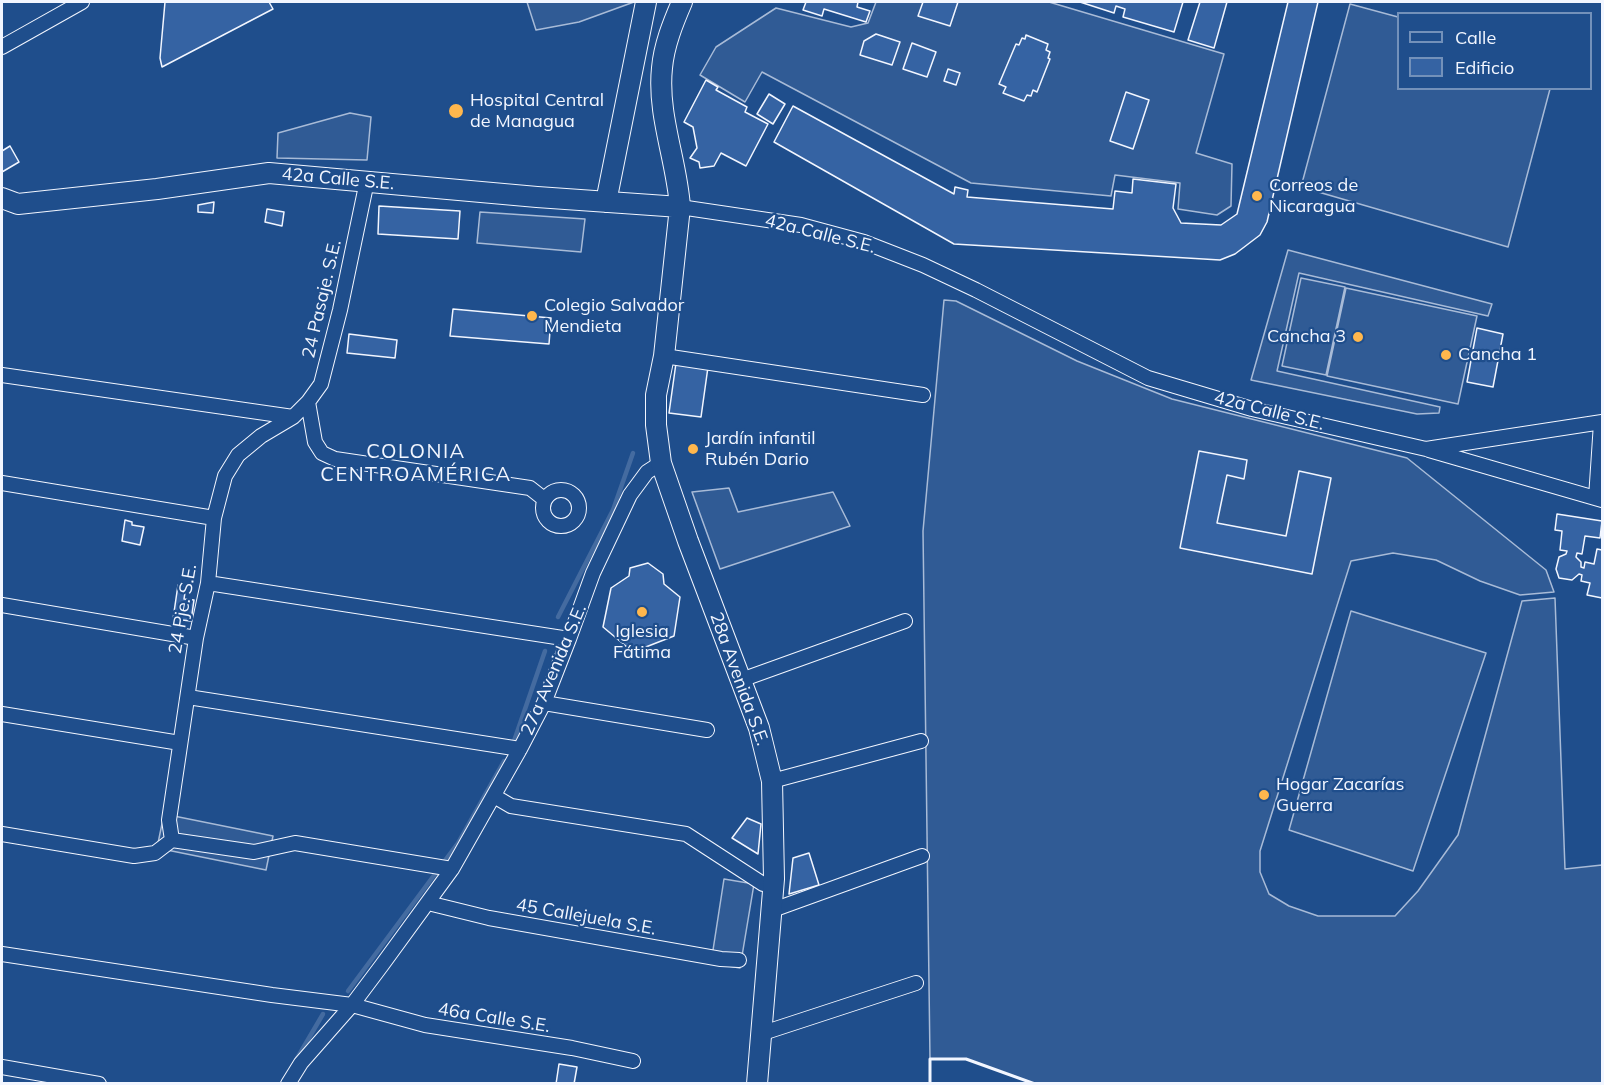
<!DOCTYPE html>
<html>
<head>
<meta charset="utf-8">
<style>
  body { margin:0 }
  #map { position:relative; width:1604px; height:1085px; overflow:hidden; background:#1f4e8c; font-family:Mulish,sans-serif }
  canvas { display:block }
  .frame { position:absolute; inset:0; border:3px solid #f2f6ff; pointer-events:none }
  .legend { position:absolute; left:1397px; top:12px; width:195px; height:78px; box-sizing:border-box; background:#1f4e8c; border:2px solid #7391ba; margin:0; padding:8px 10px; list-style:none; font-size:18px; color:#f2f6ff }
  .legend li { display:flex; align-items:center; gap:12px; height:30px }
  .legend b { width:30px; border:2px solid #7391ba }
</style>
</head>
<body>
<div id="map">
<canvas width="1604" height="1085"></canvas>
<div class="frame"></div>
<ul class="legend">
<li><b style="height:8px;background:#1f4e8c"></b>Calle</li>
<li><b style="height:16px;background:#3563a3"></b>Edificio</li>
</ul>
</div>
<script>
const g = document.querySelector('canvas').getContext('2d');
g.lineJoin = 'round';
function fill(path, color) { g.fillStyle = color; g.fill(path, 'evenodd'); }
function trace(path, color, width, dash) { g.strokeStyle = color; g.lineWidth = width; g.lineCap = dash ? 'butt' : 'round'; g.setLineDash(dash || []); g.stroke(path); }
function drawText(font, color, halo, rows, align = 'center') {
  g.font = font + ' Mulish,sans-serif'; g.lineWidth = 4.5; g.setLineDash([]); g.textBaseline = 'middle'; g.strokeStyle = halo; g.fillStyle = color; for (const [text, x, y, turn = 0] of rows) {
    g.save(); g.translate(x, y); g.rotate((+turn || 0) * Math.PI / 180); g.textAlign = isNaN(turn) ? turn : align; if (halo) g.strokeText(text, 0, 0); g.fillText(text, 0, 0); g.restore();
  }
}
const built = new Path2D(`
  M527 2H634L579 22 536 30Z
  M876 2H1049L1224 54 1196 153 1232 164 1231 206 1217 215 1178 209 1180 183 1115 175 1111 196 971 183 762 72 745 102 700 75 716 47 776 8 851 27 868 23Z
  M1350 4 1398 17V88L1550 89 1508 247 1301 187Z
  M350 113 371 117 367 160 277 158 278 133Z
  M480 212 585 219 581 252 477 243Z
  M1288 250 1492 304 1488 316 1299 273 1277 371 1440 407 1439 413 1417 414 1251 380Z
  M1301 278 1345 287 1326 375 1282 366Z
  M1346 288 1477 316 1458 404 1327 376Z
  M944 300 956 301 1077 361 1172 399 1407 458 1546 570 1554 592 1520 595 1480 581 1436 560 1393 553 1351 561 1260 851V872L1269 894 1289 906 1318 916H1395L1418 891 1458 835 1522 601 1555 598 1565 869 1602 865V1083L1035 1084 966 1059H930L923 531Z
  M729 488 738 512 833 492 850 526 720 569 692 492Z
  M1351 611 1486 653 1413 871 1289 830Z
  M164 814 273 836 266 870 157 848Z
  M724 879 754 884 740 968 711 963Z`);
fill(built, '#305b95');
trace(built, '#a8bbd7', 1.5);
trace(new Path2D(`
  M558 617 613 510 633 453
  M514 741 545 651
  M348 991 458 843 504 761
  M296 1060 323 1014`), '#446ba0', 4.5);
const building = new Path2D(`
  M165 2H269L273 9 162 67 160 58Z
  M806 2H858L857 7 870 11 866 22 824 9 822 16 803 10Z
  M923 2H958L950 26 918 16Z
  M1080 2H1183L1174 32 1123 17 1125 9 1116 6 1114 13Z
  M1200 2H1227L1214 48 1188 40Z
  M1288 2H1318L1267 222 1260 235 1235 254 1220 260 954 244 774 142 793 106 954 194 955 187 968 190 967 197 1113 209 1115 191 1132 193 1133 179 1176 184 1173 208 1181 223 1221 225 1237 214Z
  M876 34 900 42 892 65 860 55 864 41Z
  M1026 35 1048 44 1046 50 1050 52 1048 58 1050 59 1037 92 1033 90 1031 96 1027 95 1024 101 1003 93 1006 87 999 84 1016 44 1019 45 1022 38 1025 39Z
  M912 43 936 52 927 77 903 69Z
  M948 69 960 73 956 85 944 81Z
  M706 80 718 87 716 90 747 107 745 112 768 124 746 166 721 153 714 166 700 168 699 162 690 158 697 148 693 127 684 122Z
  M1126 92 1149 100 1133 149 1110 141Z
  M769 94 785 104 773 124 757 114Z
  M10 146 19 162 2 172V151Z
  M214 202 213 213 198 212V205Z
  M379 206 460 211 458 239 378 234Z
  M267 209 284 212 282 226 265 222Z
  M453 309 551 318 549 344 450 336Z
  M1477 328 1503 334 1493 387 1467 382Z
  M349 334 397 340 395 358 347 353Z
  M676 363 708 367 701 417 669 413Z
  M1199 451 1247 460 1244 479 1227 475 1217 523 1286 536 1299 471 1331 478 1312 574 1180 548Z
  M1557 514 1602 521 1600 538 1585 536 1582 554 1577 553 1576 557 1581 562V567L1584 568 1585 562 1594 564 1597 549 1602 550V598L1587 595 1590 583 1581 581 1582 575 1579 574 1572 580 1559 578 1556 569 1559 557 1566 554 1567 551 1560 550 1562 531 1555 530Z
  M125 520 132 522V525L144 527 140 545 122 541Z
  M648 563 663 574 664 584 680 597 674 636 633 652 603 627 611 588 629 576 630 568Z
  M178 585 186 586 184 599 194 600 191 621 173 619Z
  M747 818 761 824 758 854 732 838Z
  M809 853 819 885 789 894 793 858Z
  M559 1064 577 1067 574 1084H556Z`);
fill(building, '#3563a3');
trace(building, '#f2f6ff', 1.5);
const street = new Path2D(`
  M2 47 82 2
  M680 207 801 225 864 242 923 265 976 290 1148 378 1252 409 1426 449 1602 422
  M664 356 923 395
  M2 375 293 417
  M308 402 315 442 322 453 335 459 530 488 544 499
  M1429 450 1602 500
  M2 483 214 518
  M543 508a18 18 0 1 1 36 0a18 18 0 1 1-36 0Z
  M1596 498 1601 423
  M208 583 569 639
  M2 605 196 638
  M741 680 905 621
  M188 697 520 749
  M544 703 707 730
  M2 714 180 743
  M772 781 921 741
  M494 796 511 806 686 834 763 884
  M2 834 134 856 155 853 172 840 254 852 295 843 452 869
  M172 840 169 820 196 638 208 583 214 518 225 476 238 455 261 436 293 417 308 402 321 384 340 310 367 181
  M428 903 489 918 721 959 739 960
  M770 911 922 856
  M2 954 272 995 352 1005 425 1025 572 1048 633 1061
  M760 1034 916 983
  M2 1067 99 1084
  M288 1084 301 1063 352 1005 382 965 452 869 520 749 544 703 569 639 593 573 630 495 647 472 661 463`);
const secondary = new Path2D(`
  M682 2C673 23 664 45 662 68 657 115 677 161 680 207L664 356 656 395V425L661 463 688 541 759 728 772 781 774 879 757 1084
  M2 198 18 204 157 189 269 173 537 197 680 207
  M606 202 646 2`);
trace(street, '#f2f6ff', 16);
trace(secondary, '#f2f6ff', 22);
trace(street, '#1f4e8c', 14);
trace(secondary, '#1f4e8c', 20);
trace(new Path2D(`
  M930 1084V1059H966L1035 1084`), '#f2f6ff', 3);
for (const [x, y, r, color] of [
  [456,111,8,"#ffb74d"],
  [1257,196,6,"#ffb74d"],
  [532,316,6,"#ffb74d"],
  [1358,337,6,"#ffb74d"],
  [1446,355,6,"#ffb74d"],
  [693,449,6,"#ffb74d"],
  [642,612,6,"#ffb74d"],
  [1264,795,6,"#ffb74d"]
]) { const dot = new Path2D(); dot.arc(x, y, r, 0, 2 * Math.PI); g.fillStyle = color; g.fill(dot); trace(dot, '#1f4e8c', 2); }
drawText('18px', '#f2f6ff', '#1f4e8c', [
  ["Hospital Central",470,101],
  ["de Managua",470,122],
  ["Correos de",1269,186],
  ["Nicaragua",1269,207],
  ["Colegio Salvador",544,306],
  ["Mendieta",544,327],
  ["Cancha 3",1346,337,"right"],
  ["Cancha 1",1458,355],
  ["Jardín infantil",705,439],
  ["Rubén Dario",705,460],
  ["Iglesia",642,632,"center"],
  ["Fátima",642,653,"center"],
  ["Hogar Zacarías",1276,785],
  ["Guerra",1276,806]
], 'left');
drawText('18px', '#f2f6ff', '#1f4e8c', [
  ["42a Calle S.E.",338,179,5],
  ["42a Calle S.E.",820,234,14],
  ["24 Pasaje. S.E.",322,299,-77],
  ["42a Calle S.E.",1269,411,14],
  ["24 Pje. S.E.",183,609,-80],
  ["27a Avenida S.E.",554,670,-67],
  ["28a Avenida S.E.",739,679,70],
  ["45 Callejuela S.E.",586,917,10],
  ["46a Calle S.E.",494,1018,9]
]);
g.letterSpacing = '1.5px';
drawText('20px', '#f2f6ff', '#1f4e8c', [
  ["COLONIA",416,452],
  ["CENTROAMÉRICA",416,475]
]);
g.letterSpacing = '0px';
</script>
</body>
</html>
